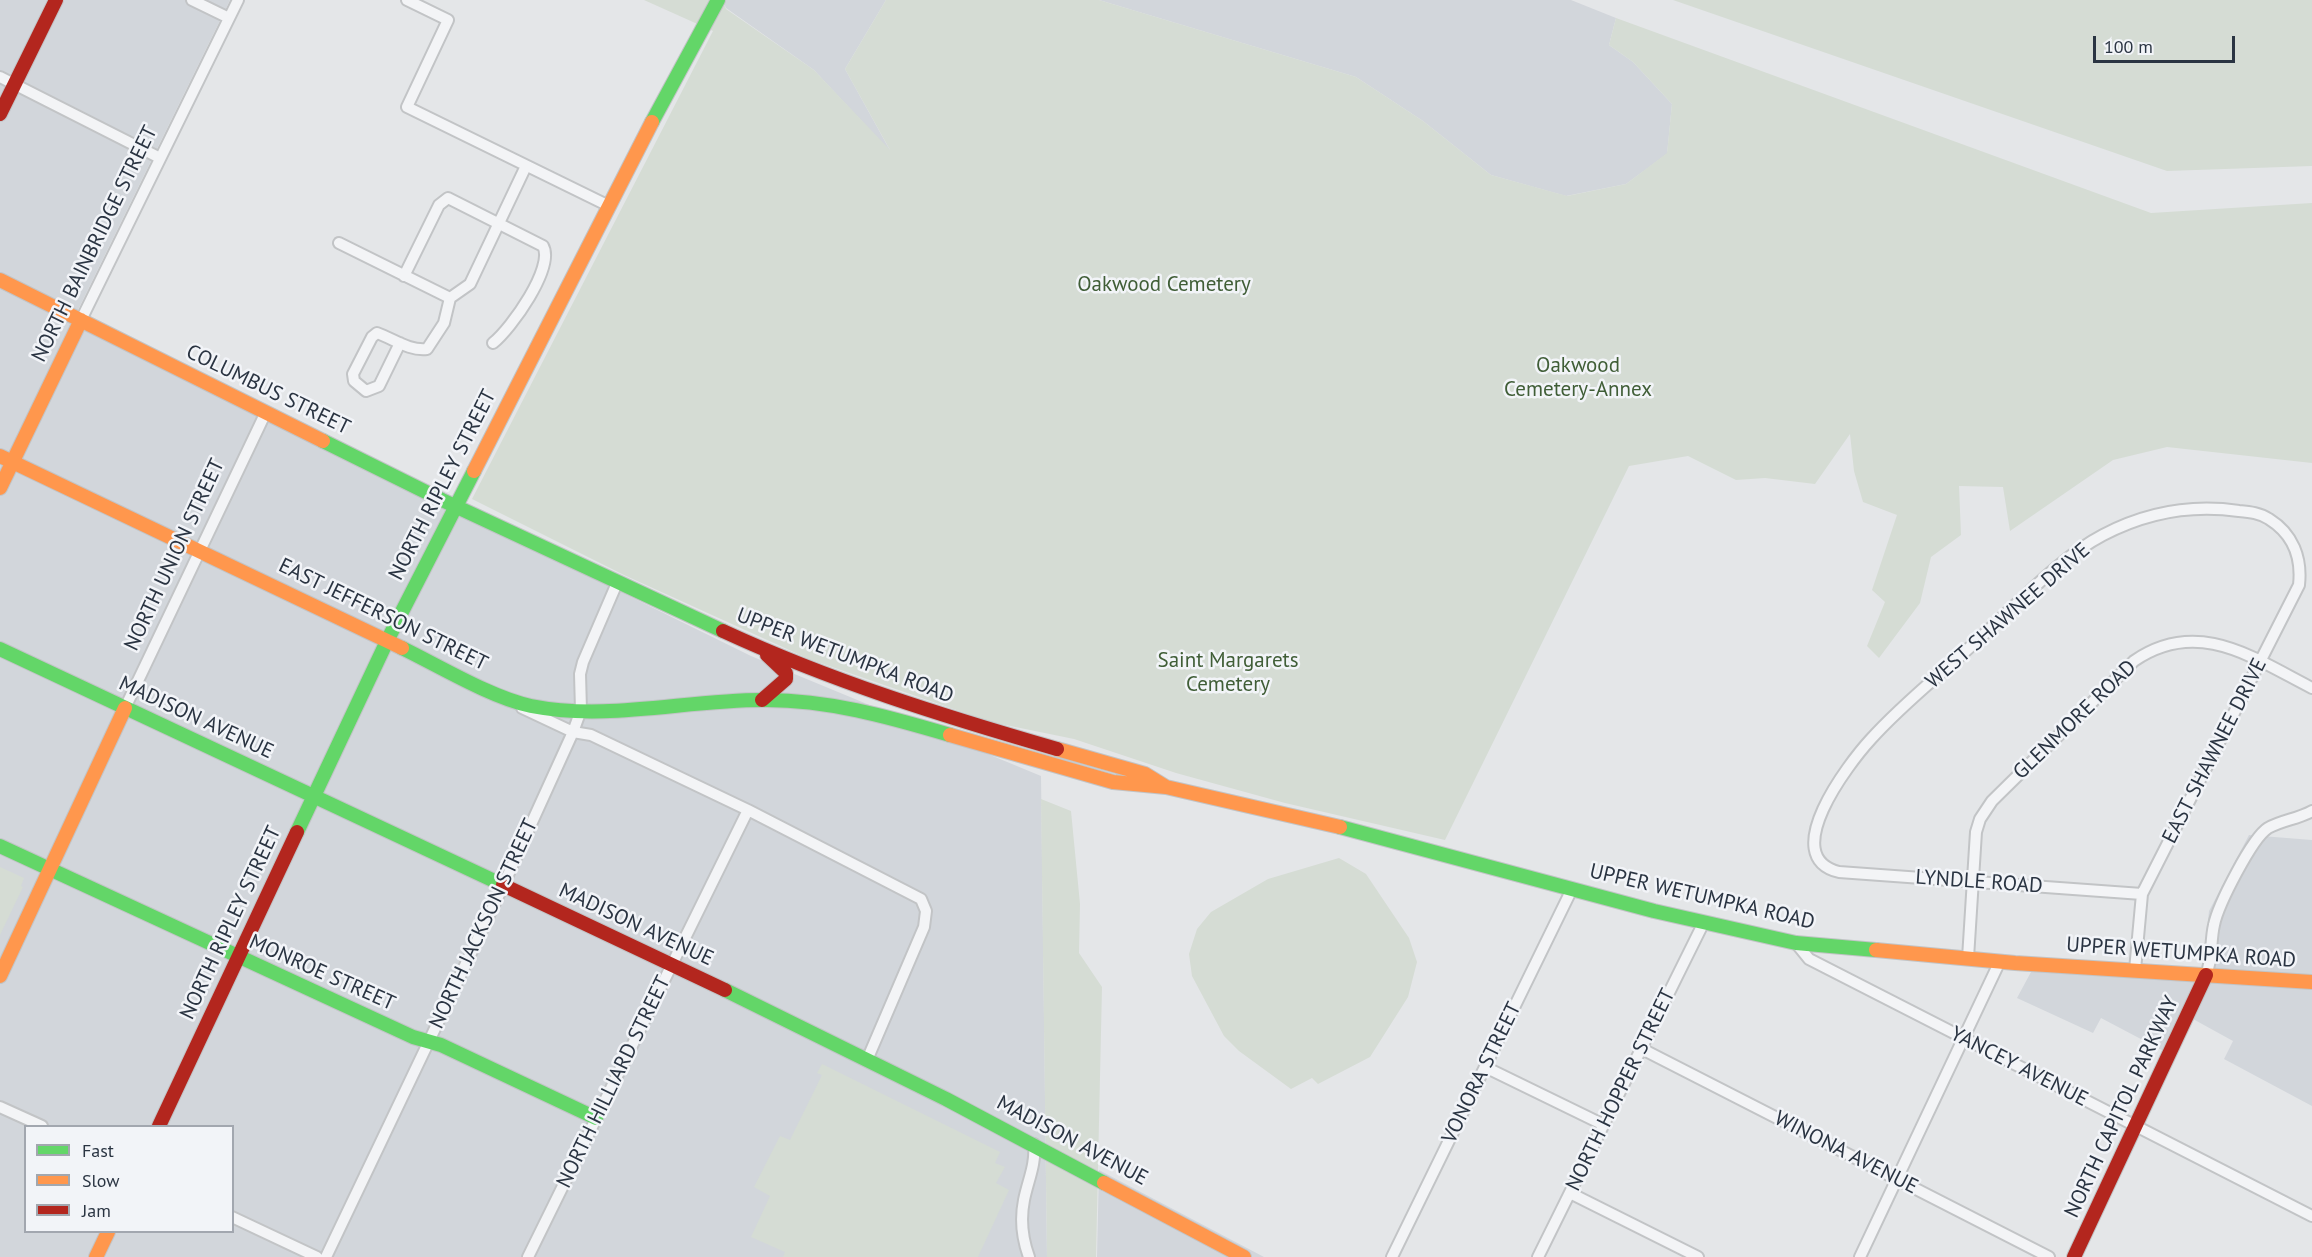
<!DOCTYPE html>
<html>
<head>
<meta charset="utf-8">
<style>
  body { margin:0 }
  #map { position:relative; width:2312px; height:1257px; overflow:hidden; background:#e4e6e8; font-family:"PT Sans",sans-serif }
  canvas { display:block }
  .legend { position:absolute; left:24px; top:1125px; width:210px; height:108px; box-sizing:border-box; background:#f2f4f8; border:2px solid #a2a7af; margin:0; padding:8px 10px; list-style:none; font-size:18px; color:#2a3442 }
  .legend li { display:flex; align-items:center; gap:12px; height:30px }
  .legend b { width:30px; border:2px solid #a2a7af }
  .scale { position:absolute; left:2093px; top:36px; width:142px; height:27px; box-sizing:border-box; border:3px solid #2a3442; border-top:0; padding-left:8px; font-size:18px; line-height:21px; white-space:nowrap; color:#2a3442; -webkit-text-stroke:4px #f2f4f8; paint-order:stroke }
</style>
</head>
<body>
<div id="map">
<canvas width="2312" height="1257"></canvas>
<ul class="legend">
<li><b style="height:8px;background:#63d668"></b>Fast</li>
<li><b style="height:8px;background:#ff974d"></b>Slow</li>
<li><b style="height:8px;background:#b3261e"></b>Jam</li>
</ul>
<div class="scale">100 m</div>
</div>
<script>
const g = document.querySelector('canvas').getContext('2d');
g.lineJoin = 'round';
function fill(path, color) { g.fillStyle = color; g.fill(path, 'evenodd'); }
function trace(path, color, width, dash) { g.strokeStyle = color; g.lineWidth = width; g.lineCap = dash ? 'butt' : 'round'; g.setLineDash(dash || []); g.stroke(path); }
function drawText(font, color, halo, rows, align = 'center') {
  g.font = font + ' "PT Sans",sans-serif'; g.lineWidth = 5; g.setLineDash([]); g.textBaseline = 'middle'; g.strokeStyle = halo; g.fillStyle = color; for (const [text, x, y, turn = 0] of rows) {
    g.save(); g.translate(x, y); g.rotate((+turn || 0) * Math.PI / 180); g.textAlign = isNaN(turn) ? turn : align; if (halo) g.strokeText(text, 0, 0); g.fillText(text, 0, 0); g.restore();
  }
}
fill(new Path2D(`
  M0 0H230L72 322 751 656 1041 776 1047 1257H0ZM26 1126H232V1232H26Z
  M722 0H886L845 69 892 154 814 70 726 8Z
  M1099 0H1571L1616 18 1609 45 1633 62 1672 104 1667 154 1626 184 1566 196 1491 175 1423 121 1356 77Z
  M2249 835 2312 840V1106L2224 1059 2233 1041 2193 1019 2175 1057 2101 1018 2093 1033 2017 998 2038 959 2203 969 2209 911Z
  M1099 1170 1264 1257H1097Z`), '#d2d6db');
fill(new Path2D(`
  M644 0H722L726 9 814 70 890 150 845 69 886 0H1099L1356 77 1423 121 1491 175 1567 196 1626 184 1667 153 1672 104 1633 62 1609 45 1616 18 2151 213 2312 203V463L2167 447 2113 460 2010 531 2003 487 1959 486 1961 535 1931 557 1920 603 1879 658 1867 646 1885 602 1872 590 1897 515 1863 502 1854 471 1850 434 1815 484 1765 478 1736 480 1688 456 1629 466 1445 840 1285 803 1176 773 1074 739 991 722 809 659 624 575 472 499 713 31Z
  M1673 0H2312V166L2167 171Z
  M1041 799 1071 811 1080 904 1079 953 1102 987 1096 1257H1047Z
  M1339 858 1366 874 1409 938 1417 962 1408 997 1370 1057 1318 1084 1312 1078 1291 1089 1239 1051 1224 1036 1192 976 1189 954 1197 929 1211 912 1268 879Z
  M0 867 24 878 21 886 23 887 0 935Z
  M822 1064 1000 1152 995 1163 1005 1167 996 1183 1009 1190 978 1257H783L785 1252 751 1237 770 1196 754 1187 780 1136 790 1140 822 1075 817 1073Z`), '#d5dcd4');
const street = new Path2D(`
  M192 0 229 18
  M407 0 448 20 407 107 609 206
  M0 77 160 158
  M339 243 450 298 470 284 526 166
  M404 276 439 205 448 198 543 246C555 267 511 329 493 343
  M81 320 238 0
  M400 343 379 386 366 391 354 381 353 374 372 337 377 333C394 339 409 351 427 349L444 323 450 298
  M125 708 266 412
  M522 708 573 732 591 735 748 810 921 899 926 911 924 927 867 1060
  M1796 943 1809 959 2312 1216
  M1968 958 1976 832 1980 819 1992 801 2134 661C2198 617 2253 658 2312 688
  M2135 970 2142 894 2299 585C2302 558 2293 534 2269 519 2260 513 2250 512 2239 511 2191 504 2145 513 2103 535 2059 558 2018 604 1981 637 1945 671 1904 702 1871 739 1848 764 1777 857 1839 872L2142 894
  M2206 975C2213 958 2210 942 2214 925 2218 905 2252 838 2268 828 2282 820 2298 819 2312 811
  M1642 1049 2049 1257
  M1485 1067 1604 1125
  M0 1107 42 1126
  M1570 1193 1698 1257
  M232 1217 317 1257
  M326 1257 503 886 573 732 581 710 580 674 583 662 617 583
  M528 1257 748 810
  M1029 1257C1022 1238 1020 1220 1024 1200 1028 1180 1036 1165 1034 1144
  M1392 1257 1572 889
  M1538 1257 1704 922
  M1860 1257 2000 961`);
const fast = new Path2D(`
  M652 122 718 0
  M323 441 442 500 723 631
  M402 648C439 666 492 698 531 706 607 721 685 700 762 700 826 699 889 717 950 735
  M0 649 503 885
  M1340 827 1654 911 1796 943 1876 950
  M297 832 388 639 474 471
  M0 846 413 1037 441 1045 596 1118
  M725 990 946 1099 1104 1183`);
const slow = new Path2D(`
  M0 280 323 441
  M0 456 402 648
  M474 471 652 122
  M0 488 81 320
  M950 735 1113 782 1166 787 1340 827
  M1057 749 1145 774 1166 787
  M1876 950 2015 963 2312 982
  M0 976 125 708
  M1104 1183 1244 1257
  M96 1257 108 1232`);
const jam = new Path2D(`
  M0 114 56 0
  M723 631C831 681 943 716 1057 749
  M762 700 786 679V673L767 655
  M503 885 725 990
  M159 1126 297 832
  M2074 1257 2206 975`);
trace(street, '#c2c4c6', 14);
trace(fast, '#c2c4c6', 16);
trace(slow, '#c2c4c6', 16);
trace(jam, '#c2c4c6', 16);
trace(street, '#f3f4f6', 10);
trace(fast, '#63d668', 14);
trace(slow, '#ff974d', 14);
trace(jam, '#b3261e', 14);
drawText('21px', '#2a3442', '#f2f4f8', [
  ["NORTH BAINBRIDGE STREET",95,244,-64],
  ["COLUMBUS STREET",268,390,26],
  ["NORTH RIPLEY STREET",443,485,-63],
  ["NORTH UNION STREET",175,555,-65],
  ["EAST JEFFERSON STREET",383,615,26],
  ["WEST SHAWNEE DRIVE",2008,616,-41],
  ["UPPER WETUMPKA ROAD",845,656,21],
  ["MADISON AVENUE",196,718,25],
  ["GLENMORE ROAD",2075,720,-44],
  ["EAST SHAWNEE DRIVE",2215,751,-63],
  ["LYNDLE ROAD",1979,882,4],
  ["UPPER WETUMPKA ROAD",1702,897,13],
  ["NORTH RIPLEY STREET",231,923,-65],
  ["NORTH JACKSON STREET",484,924,-65],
  ["MADISON AVENUE",636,925,25],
  ["UPPER WETUMPKA ROAD",2181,953,4],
  ["MONROE STREET",322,973,24],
  ["YANCEY AVENUE",2019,1067,27],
  ["VONORA STREET",1482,1073,-64],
  ["NORTH HILLIARD STREET",614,1082,-64],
  ["NORTH HOPPER STREET",1621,1090,-64],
  ["NORTH CAPITOL PARKWAY",2122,1107,-65],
  ["MADISON AVENUE",1072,1141,28],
  ["WINONA AVENUE",1846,1153,27]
]);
drawText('21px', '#405e37', '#f2f4f8', [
  ["Oakwood Cemetery",1164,285],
  ["Oakwood",1578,366],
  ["Cemetery-Annex",1578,390],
  ["Saint Margarets",1228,661],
  ["Cemetery",1228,685]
]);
</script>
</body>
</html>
